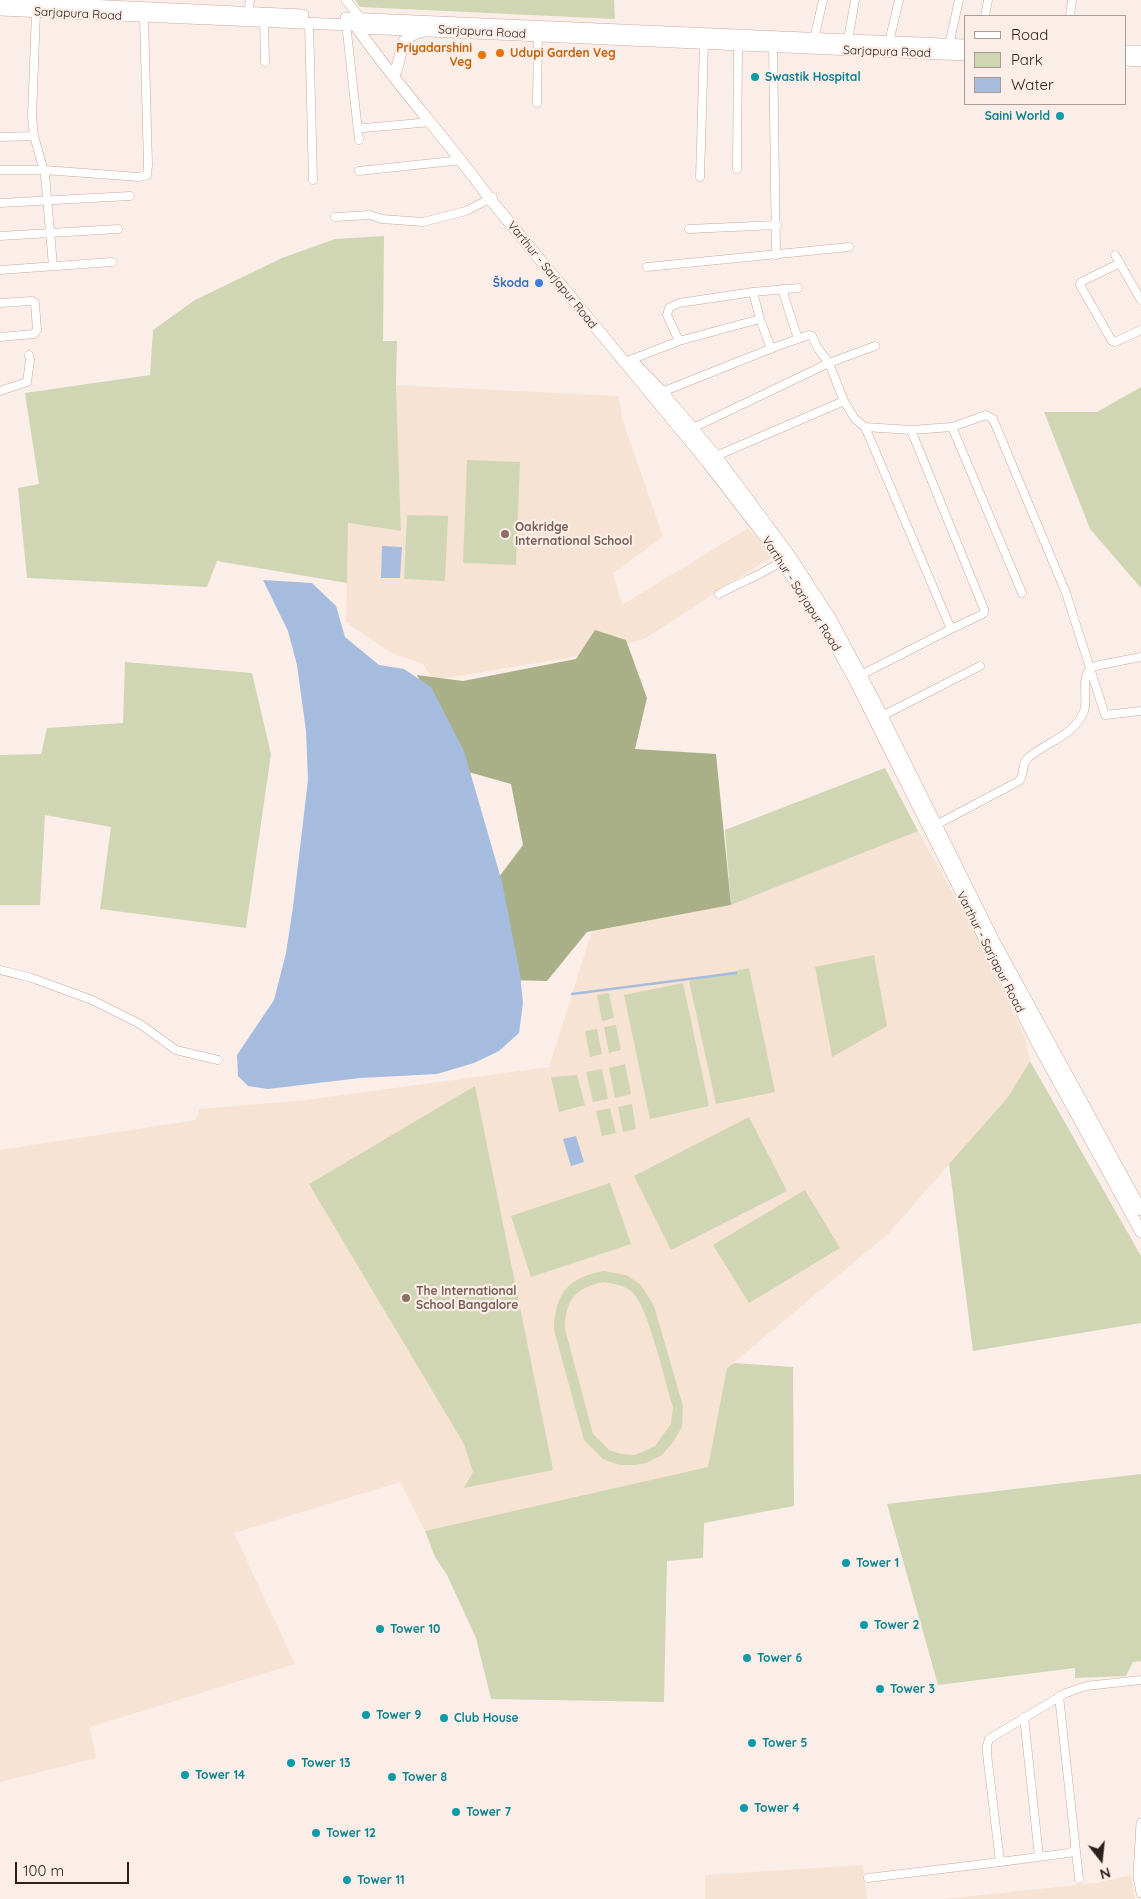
<!DOCTYPE html>
<html>
<head>
<meta charset="utf-8">
<style>
  body { margin:0 }
  #map { position:relative; width:1141px; height:1899px; overflow:hidden; background:#fbeee8; font-family:Quicksand,sans-serif }
  canvas { display:block }
  .legend { position:absolute; left:964px; top:15px; width:162px; height:90px; box-sizing:border-box; background:#fbeee8; border:1px solid #a89c96; margin:0; padding:6px 9px; list-style:none; font-size:15px; color:#2c211c }
  .legend li { display:flex; align-items:center; gap:10px; height:25px }
  .legend b { width:25px; border:1px solid #a89c96 }
  .north { position:absolute; left:1076px; top:1834px; width:50px; height:50px; -webkit-text-stroke:4px #fbeee8; paint-order:stroke; rotate:164deg; font-size:14px; font-weight:700; line-height:20px; text-align:center; color:#2c211c }
  .north::after { content:''; display:block; margin:auto; width:18px; height:22px; background:#2c211c; clip-path:polygon(50% 0,100% 100%,50% 72%,0 100%) }
  .scale { position:absolute; left:15px; top:1862px; width:114px; height:22px; box-sizing:border-box; border:2px solid #2c211c; border-top:0; padding-left:6px; font-size:15px; line-height:18px; white-space:nowrap; color:#2c211c; -webkit-text-stroke:4px #fbeee8; paint-order:stroke }
</style>
</head>
<body>
<div id="map">
<canvas width="1141" height="1899"></canvas>
<ul class="legend">
<li><b style="height:6px;background:#fff"></b>Road</li>
<li><b style="height:14px;background:#d0d6b3"></b>Park</li>
<li><b style="height:14px;background:#a5bcde"></b>Water</li>
</ul>
<div class="north">N</div>
<div class="scale">100 m</div>
</div>
<script>
const g = document.querySelector('canvas').getContext('2d');
g.lineJoin = 'round';
function fill(path, color) { g.fillStyle = color; g.fill(path, 'evenodd'); }
function trace(path, color, width, dash) { g.strokeStyle = color; g.lineWidth = width; g.lineCap = dash ? 'butt' : 'round'; g.setLineDash(dash || []); g.stroke(path); }
function drawText(font, color, halo, rows, align = 'center') {
  g.font = font + ' Quicksand,sans-serif'; g.lineWidth = 4.5; g.setLineDash([]); g.textBaseline = 'middle'; g.strokeStyle = halo; g.fillStyle = color; for (const [text, x, y, turn = 0] of rows) {
    g.save(); g.translate(x, y); g.rotate((+turn || 0) * Math.PI / 180); g.textAlign = isNaN(turn) ? turn : align; if (halo) g.strokeText(text, 0, 0); g.fillText(text, 0, 0); g.restore();
  }
}
fill(new Path2D(`
  M396 385 619 396 622 418 663 537 613 573 622 605 748 528 773 556 644 639 585 655 433 680 423 664 392 653 346 622 348 523 401 531Z
  M918 831 976 934 1025 1037 1030 1061 1008 1097 889 1233 727 1368 709 1467 425 1531 400 1482 234 1533 295 1664 90 1727 96 1758 0 1782V1150L196 1120 199 1109 306 1100 549 1067 592 931 731 905Z
  M863 1865 867 1899H705V1875Z
  M1131 1875 1135 1899H942L1096 1883Z`), '#f6e3d3');
fill(new Path2D(`
  M355 0H614L615 19 360 7Z
  M384 236 383 341H397L396 385 401 531 348 523 347 583 217 561 207 587 27 578 18 488 39 484 25 393 150 375 153 330 195 300 282 258 335 239Z
  M1141 387V588L1090 529 1044 412H1097Z
  M467 460 520 462 516 565 463 563Z
  M407 515 448 516 445 581 404 579Z
  M125 662 252 673 271 754 246 928 100 909 111 827 45 815 40 905H0V755L41 754 47 728 123 723Z
  M885 768 918 831 731 905 725 830Z
  M874 955 887 1026 832 1057 815 967Z
  M749 968 775 1092 716 1104 689 981Z
  M683 983 709 1106 650 1119 624 995Z
  M609 993 614 1018 602 1021 597 995Z
  M616 1025 621 1050 609 1053 604 1027Z
  M597 1029 602 1054 590 1057 585 1031Z
  M1030 1061 1141 1256V1323L973 1351 949 1164 1008 1097Z
  M625 1064 631 1094 615 1098 609 1068Z
  M602 1069 608 1099 593 1102 586 1072Z
  M577 1075 585 1105 559 1112 551 1077Z
  M475 1086 553 1470 464 1488 473 1472 464 1444 309 1184Z
  M632 1104 636 1129 623 1132 618 1107Z
  M610 1108 616 1133 602 1136 596 1111Z
  M749 1117 787 1191 671 1250 634 1176Z
  M610 1183 631 1244 531 1277 511 1216Z
  M805 1190 840 1248 749 1303 713 1245Z
  M604 1271 626 1275 641 1285 654 1306 683 1406 682 1427 673 1442 662 1455 646 1463 636 1465H619L603 1459 584 1440 554 1330C554 1294 569 1277 604 1271ZM604 1282C614 1284 625 1285 633 1293 649 1309 665 1382 673 1407L671 1424 655 1446 635 1455 621 1454 609 1450 593 1434 565 1329C565 1300 576 1287 604 1282Z
  M734 1363 793 1367 794 1506 704 1523 703 1558 667 1561 664 1702 491 1699 476 1638 447 1575 435 1557 425 1531 708 1467 727 1368Z
  M1141 1474V1661L1133 1662 1126 1676 1075 1678V1668L938 1685 887 1504Z`), '#d0d6b3');
fill(new Path2D(`
  M595 630 626 640 647 698 635 749 716 754 731 905 587 932 547 981 507 980 478 905 523 845 511 784 465 771 417 675 463 681 576 659Z`), '#a9b088');
fill(new Path2D(`
  M382 546 402 547 400 578H381Z
  M263 580 312 583 336 606 345 637 379 665 404 669 431 687 464 751 502 882 520 974 523 1003 519 1033 499 1051 474 1063 437 1074 360 1078 268 1089 248 1086 238 1076 237 1055 274 1000 286 953 293 907 308 780 306 731 297 665 288 631Z
  M576 1136 584 1162 571 1166 563 1139Z`), '#a5bcde');
trace(new Path2D(`
  M572 994 736 973`), '#a5bcde', 2.5);
const minor = new Path2D(`
  M36 12 32 117 34 136 45 175 53 266
  M248 12 250 0
  M985 16 988 0
  M1070 16 1072 0
  M264 21 265 62
  M309 23 313 180
  M347 32 359 140
  M814 39 823 0
  M848 40 855 0
  M889 42 899 0
  M773 44 776 255
  M949 45 959 0
  M537 103 538 35
  M364 128 431 122
  M0 137 34 136
  M737 169 738 45
  M0 170H44L139 177 147 175 148 165 144 17
  M359 171 462 160
  M700 177 704 44
  M0 203 130 196
  M335 217 370 215 382 219 423 222 466 211 493 197
  M689 229 777 225
  M0 236 118 229
  M1115 255 1141 300
  M1120 263 1081 282 1080 285 1112 341 1115 342 1141 330
  M647 267 849 247
  M0 270 112 262
  M782 289 798 339
  M0 303 32 301 35 303 37 330 34 334 0 337
  M760 319 771 349
  M679 341 760 319 753 292
  M630 360 679 341 667 315 669 308 679 303 753 292 798 288
  M0 391 27 382 30 360 29 355
  M662 392 775 347 809 335 812 336 817 347 829 363 844 401 716 456
  M844 401 855 419 865 427 911 430 952 427 986 415 993 419 1066 593 1105 715 1141 711
  M865 427 951 629 981 615 984 613V609L911 430
  M952 427 1022 593
  M693 428 829 363 875 346
  M719 594C741 582 763 574 784 560
  M857 677 951 629
  M882 716 980 666
  M936 825 1019 781C1026 773 1020 764 1029 757 1047 742 1075 735 1084 711 1089 696 1078 674 1095 666L1141 657
  M0 970 32 978 92 1000 140 1024 176 1050 218 1060
  M1059 1696 1079 1879
  M1024 1717 1039 1857
  M1000 1862 1069 1853 1074 1850 1075 1845
  M868 1878 1000 1862 987 1754V1746L989 1739 1066 1693 1086 1686 1141 1680`);
const tertiary = new Path2D(`
  M346 0 361 19
  M1141 1823 1138 1876 1141 1893`);
const primary = new Path2D(`
  M0 1 303 15
  M0 10 326 24 355 25 362 28 965 55
  M346 18 965 45
  M350 18C393 81 445 137 490 199L707 462 765 537 824 625 854 679 1035 1039 1141 1232
  M1125 51H1141
  M1125 60 1141 61
  M396 71 404 41 414 34 424 31
  M632 361 662 392 716 456 790 556 832 621 873 698 995 943 1141 1210`);
trace(minor, '#c7aa9c', 9);
trace(tertiary, '#c7aa9c', 10);
trace(primary, '#c7aa9c', 12);
trace(minor, '#fff', 8);
trace(tertiary, '#fff', 9);
trace(primary, '#fff', 11);
for (const [x, y, r, color] of [
  [500,53,5,"#e8710a"],
  [482,55,5,"#e8710a"],
  [755,77,5,"#0f9aa8"],
  [1060,116,5,"#0f9aa8"],
  [539,283,5,"#3f7fe0"],
  [505,534,5,"#8d6e63"],
  [406,1298,5,"#8d6e63"],
  [846,1563,5,"#0f9aa8"],
  [864,1625,5,"#0f9aa8"],
  [380,1629,5,"#0f9aa8"],
  [747,1658,5,"#0f9aa8"],
  [880,1689,5,"#0f9aa8"],
  [366,1715,5,"#0f9aa8"],
  [444,1718,5,"#0f9aa8"],
  [752,1743,5,"#0f9aa8"],
  [291,1763,5,"#0f9aa8"],
  [185,1775,5,"#0f9aa8"],
  [392,1777,5,"#0f9aa8"],
  [744,1808,5,"#0f9aa8"],
  [456,1812,5,"#0f9aa8"],
  [316,1833,5,"#0f9aa8"],
  [347,1880,5,"#0f9aa8"]
]) { const dot = new Path2D(); dot.arc(x, y, r, 0, 2 * Math.PI); g.fillStyle = color; g.fill(dot); trace(dot, '#fbeee8', 2); }
drawText('12px', '#2c211c', '#fbeee8', [
  ["Sarjapura Road",78,14,3],
  ["Sarjapura Road",482,32,3],
  ["Sarjapura Road",887,52,2],
  ["Varthur - Sarjapur Road",552,275,51],
  ["Varthur - Sarjapur Road",801,594,57],
  ["Varthur - Sarjapur Road",990,952,63]
]);
drawText('bold 12px', '#c56008', '#fbeee8', [
  ["Priyadarshini",472,48],
  ["Veg",472,62],
  ["Udupi Garden Veg",510,53,"left"]
], 'right');
drawText('bold 12px', '#0d838f', '#fbeee8', [
  ["Swastik Hospital",765,77],
  ["Saini World",1050,116,"right"],
  ["Tower 1",856,1563],
  ["Tower 2",874,1625],
  ["Tower 10",390,1629],
  ["Tower 6",757,1658],
  ["Tower 3",890,1689],
  ["Tower 9",376,1715],
  ["Club House",454,1718],
  ["Tower 5",762,1743],
  ["Tower 13",301,1763],
  ["Tower 14",195,1775],
  ["Tower 8",402,1777],
  ["Tower 4",754,1808],
  ["Tower 7",466,1812],
  ["Tower 12",326,1833],
  ["Tower 11",357,1880]
], 'left');
drawText('bold 12px', '#366cbe', '#fbeee8', [
  ["Škoda",529,283]
], 'right');
drawText('bold 12px', '#785e54', '#fbeee8', [
  ["Oakridge",515,527],
  ["International School",515,541],
  ["The International",416,1291],
  ["School Bangalore",416,1305]
], 'left');
</script>
</body>
</html>
